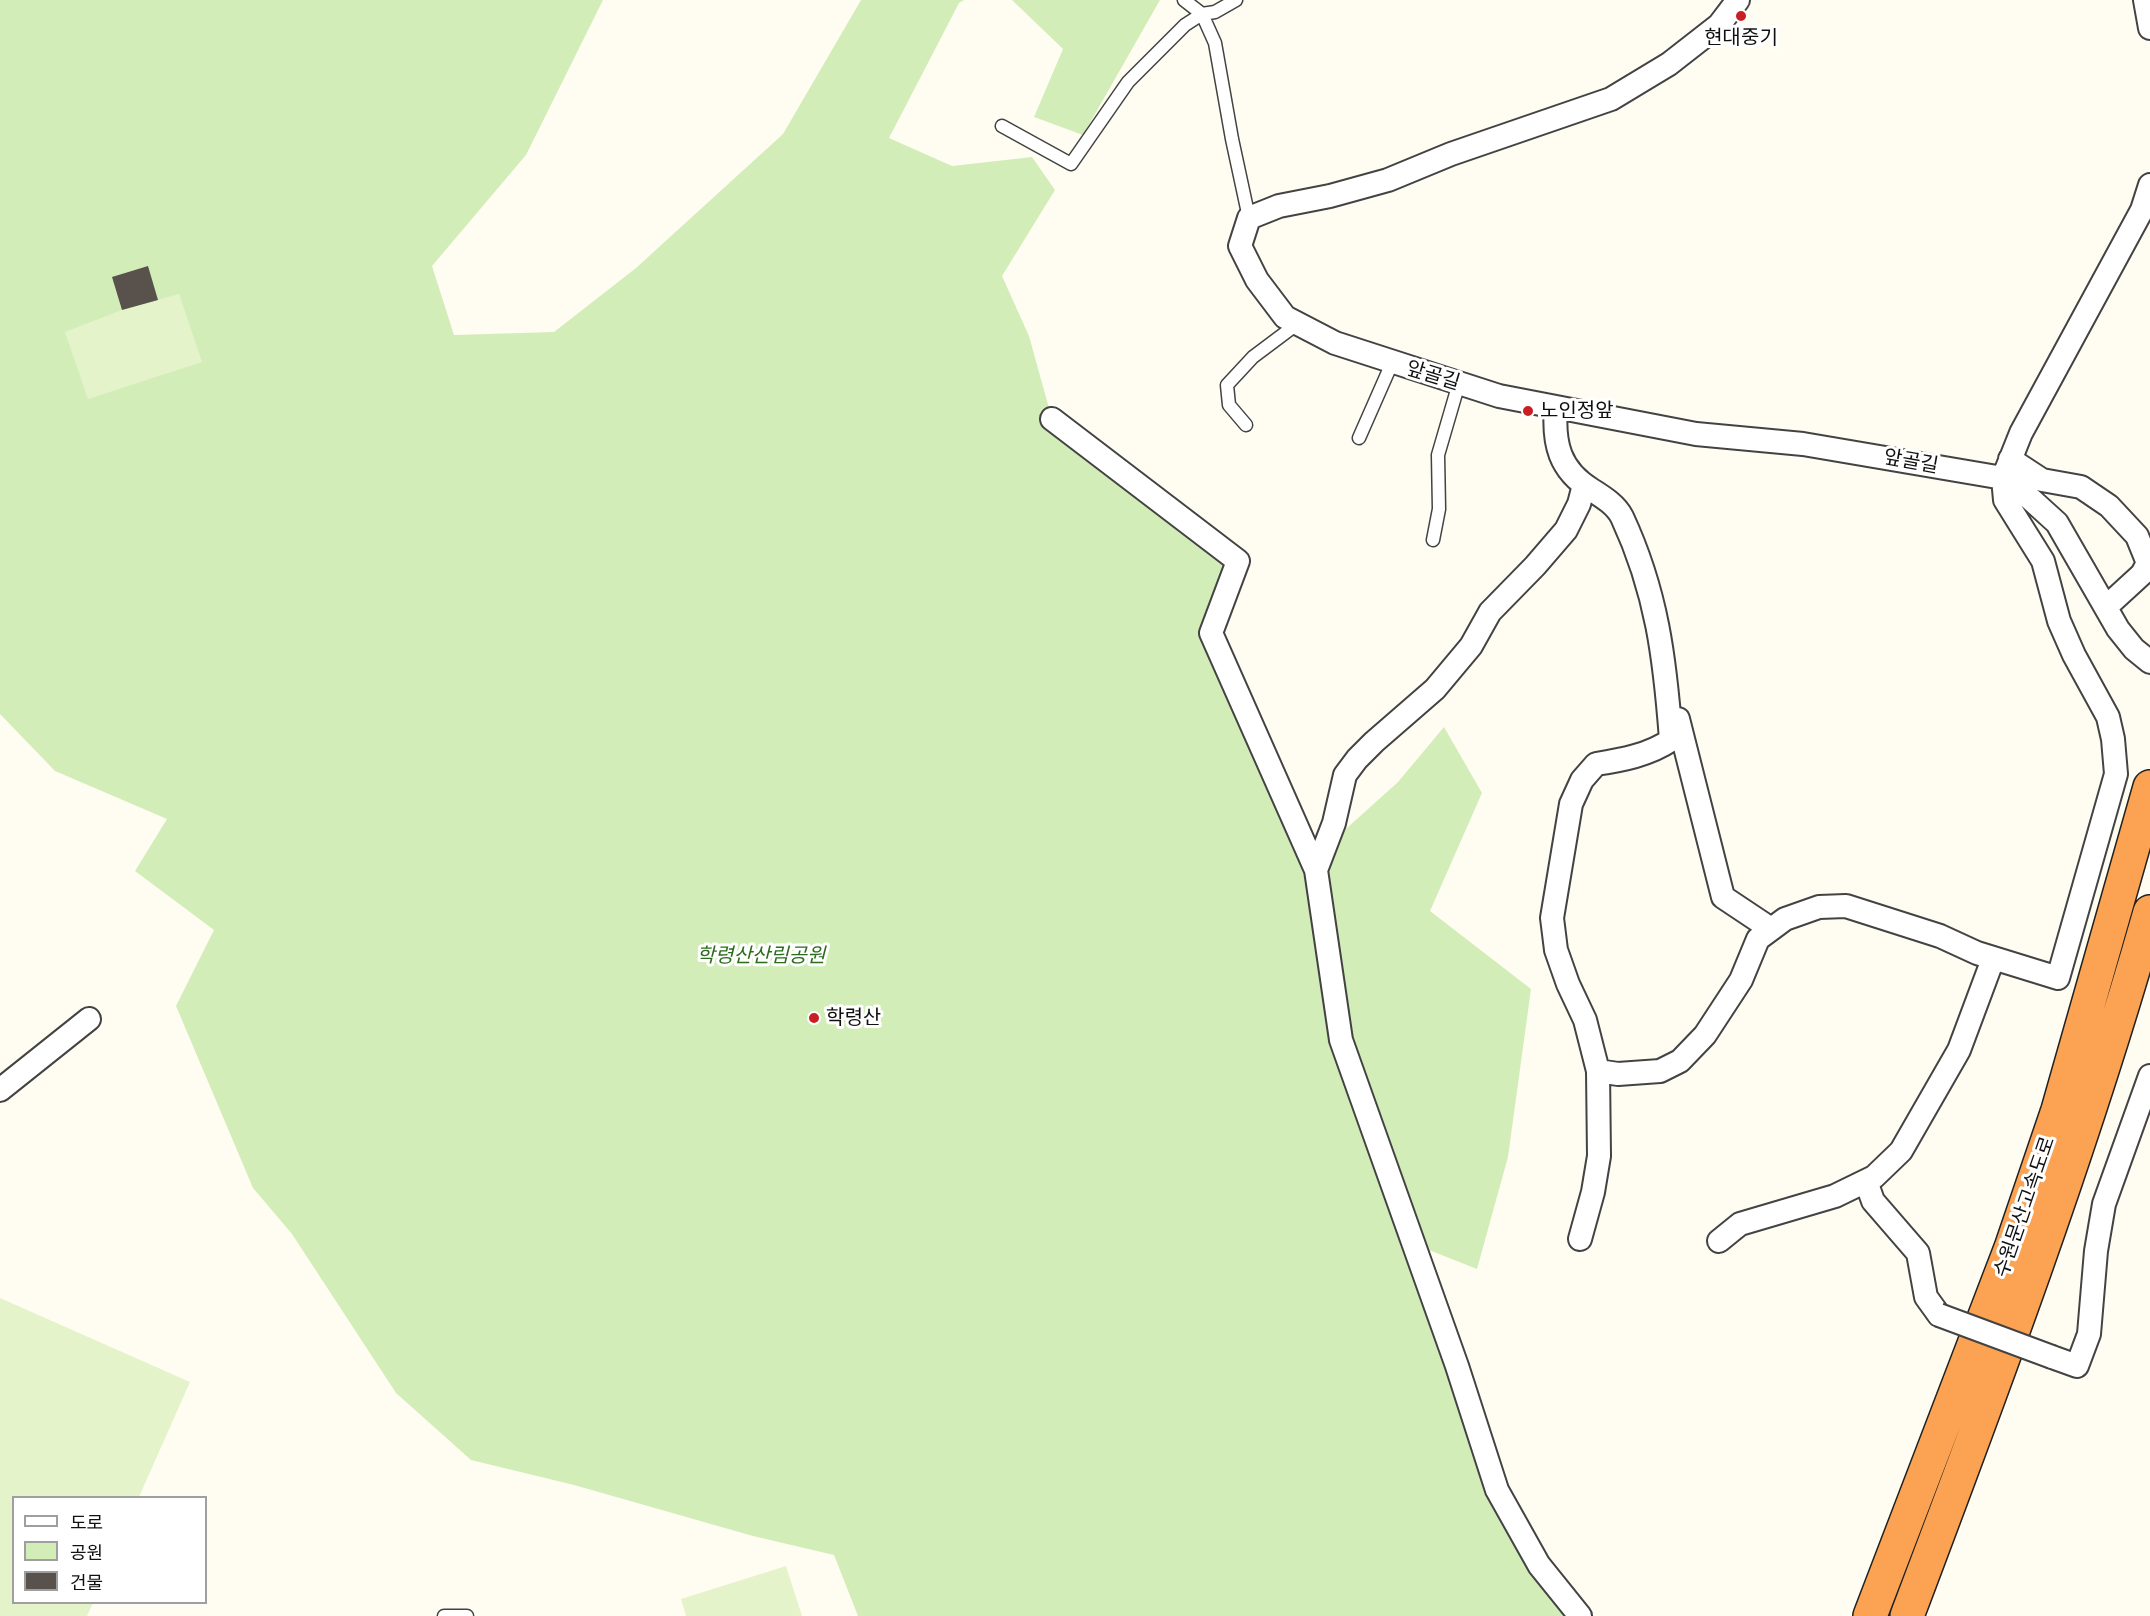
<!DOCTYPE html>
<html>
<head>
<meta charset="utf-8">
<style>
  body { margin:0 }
  #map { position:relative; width:2150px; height:1616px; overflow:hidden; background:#fffdf2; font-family:"Zilla Slab","Noto Sans KR",serif }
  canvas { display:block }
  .legend { position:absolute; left:12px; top:1496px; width:195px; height:108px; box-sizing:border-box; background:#fff; border:2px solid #9f9f9f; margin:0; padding:8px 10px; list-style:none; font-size:18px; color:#101010 }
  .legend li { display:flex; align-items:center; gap:12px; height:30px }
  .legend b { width:30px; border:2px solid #9f9f9f }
</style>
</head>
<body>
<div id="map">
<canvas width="2150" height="1616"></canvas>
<ul class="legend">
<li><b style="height:8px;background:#fff"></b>도로</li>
<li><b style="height:16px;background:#d3edb9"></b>공원</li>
<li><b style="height:16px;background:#59514b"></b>건물</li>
</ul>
</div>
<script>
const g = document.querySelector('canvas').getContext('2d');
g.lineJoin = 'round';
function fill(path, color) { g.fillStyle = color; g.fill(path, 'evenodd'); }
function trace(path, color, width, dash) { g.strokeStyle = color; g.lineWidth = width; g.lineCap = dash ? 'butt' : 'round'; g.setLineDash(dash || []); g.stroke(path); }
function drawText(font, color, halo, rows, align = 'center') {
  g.font = font + ' "Zilla Slab","Noto Sans KR",serif'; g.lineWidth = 6; g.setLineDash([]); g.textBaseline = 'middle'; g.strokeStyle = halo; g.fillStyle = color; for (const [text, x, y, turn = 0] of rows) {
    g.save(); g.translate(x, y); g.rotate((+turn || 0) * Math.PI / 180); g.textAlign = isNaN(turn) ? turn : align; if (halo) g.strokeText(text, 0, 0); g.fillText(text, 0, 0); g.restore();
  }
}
fill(new Path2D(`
  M0 0H603L526 155 432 266 454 335 554 332 636 268 783 134 861 0H964L959 3 889 138 952 166 1032 157 1055 190 1002 276 1029 336 1052 419 1238 561 1211 633 1317 855 1398 782 1444 727 1482 793 1430 911 1531 989 1508 1157 1477 1269 1429 1250 1435 1294 1508 1525 1580 1616H858L834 1555 753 1536 574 1485 471 1460 396 1393 292 1234 253 1188 176 1006 214 930 135 871 167 819 55 771 0 714Z
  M1012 0H1160L1083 135 1034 117 1063 49Z`), '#d3edb9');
fill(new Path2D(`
  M179 294 202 362 88 399 65 332 122 310Z
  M0 1298 190 1382 139 1497 14 1498V1602L93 1603 87 1616H0Z
  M786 1566 802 1616H686L681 1599Z`), '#e5f3cb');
fill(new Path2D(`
  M148 266 158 300 122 310 112 277Z`), '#59514b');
const lane = new Path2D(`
  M1184 0 1202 14 1215 43 1232 139 1249 218
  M1002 126 1071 164 1128 82 1185 25 1202 14 1215 12 1236 0
  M1246 425 1229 405 1227 385 1253 357 1297 324
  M1359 438 1392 363
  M1433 540 1439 509 1438 455 1459 383
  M444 1616H467`);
const street = new Path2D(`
  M1738 0 1719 25 1669 64 1611 99 1451 154 1388 180 1330 196 1279 206 1249 218 1240 246 1257 280 1285 317 1335 343 1499 396 1696 434 1803 444 2003 478 2024 493 2057 523 2118 629 2134 649 2150 662
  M2145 0 2150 28
  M1556 407C1553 443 1559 470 1592 490 1603 497 1616 505 1622 517 1657 592 1665 659 1671 740 1649 755 1622 760 1596 764L1582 780 1571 804 1552 918 1556 950 1568 984 1585 1020 1598 1071 1618 1074 1660 1071 1680 1061 1705 1035 1741 980 1758 939 1785 919 1819 907 1846 906 1940 936 1977 953 2058 978 2116 774 2113 739 2108 717 2074 655 2059 621 2043 561 2005 500 2003 478 2021 433 2142 210 2150 185
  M1052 419 1238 561 1211 633 1316 870 1341 1040 1457 1366 1497 1490 1539 1565 1580 1616
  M2010 459 2042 480 2081 487 2109 506 2137 536 2148 563 2142 574 2106 607
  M1678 719 1723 897 1771 929
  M1316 870 1334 823 1345 775 1357 759 1374 742 1435 689 1471 646 1490 612 1535 566 1566 530 1579 504 1584 485
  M0 1090 89 1019
  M1866 1181 1873 1201 1918 1253 1926 1297 1939 1315
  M1580 1239 1593 1192 1599 1156 1598 1071
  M1719 1241 1740 1224 1835 1196 1874 1177 1901 1151 1959 1050 1993 959
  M2052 1357 2077 1366 2089 1334 2096 1251 2104 1204 2150 1076`);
const highway = new Path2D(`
  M1870 1616 2011 1248 2058 1110 2150 787
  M1907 1616C1995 1383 2082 1151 2150 912`);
trace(lane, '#434343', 15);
trace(street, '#434343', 26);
trace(highway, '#212121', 36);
trace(lane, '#fff', 12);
trace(street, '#fff', 22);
trace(highway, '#fca253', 33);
const streetBridge = new Path2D(`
  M1939 1315 2052 1357`);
trace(streetBridge, '#434343', 26, []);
trace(streetBridge, '#fff', 22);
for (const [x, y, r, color] of [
  [1741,16,6,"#c91e24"],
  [1528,411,6,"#c91e24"],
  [814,1018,6,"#c91e24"]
]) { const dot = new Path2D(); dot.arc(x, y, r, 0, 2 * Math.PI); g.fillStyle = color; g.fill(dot); trace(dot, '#fff', 2); }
drawText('20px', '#101010', '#fff', [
  ["현대중기",1741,38,"center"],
  ["노인정앞",1540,411],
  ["학령산",826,1018]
], 'left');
drawText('20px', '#101010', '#fff', [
  ["앞골길",1433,376,17],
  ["앞골길",1911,462,10],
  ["수원문산고속도로",2025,1207,-71]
]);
drawText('italic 20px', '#2b6d1b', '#fff', [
  ["학령산산림공원",761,956]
]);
</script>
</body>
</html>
